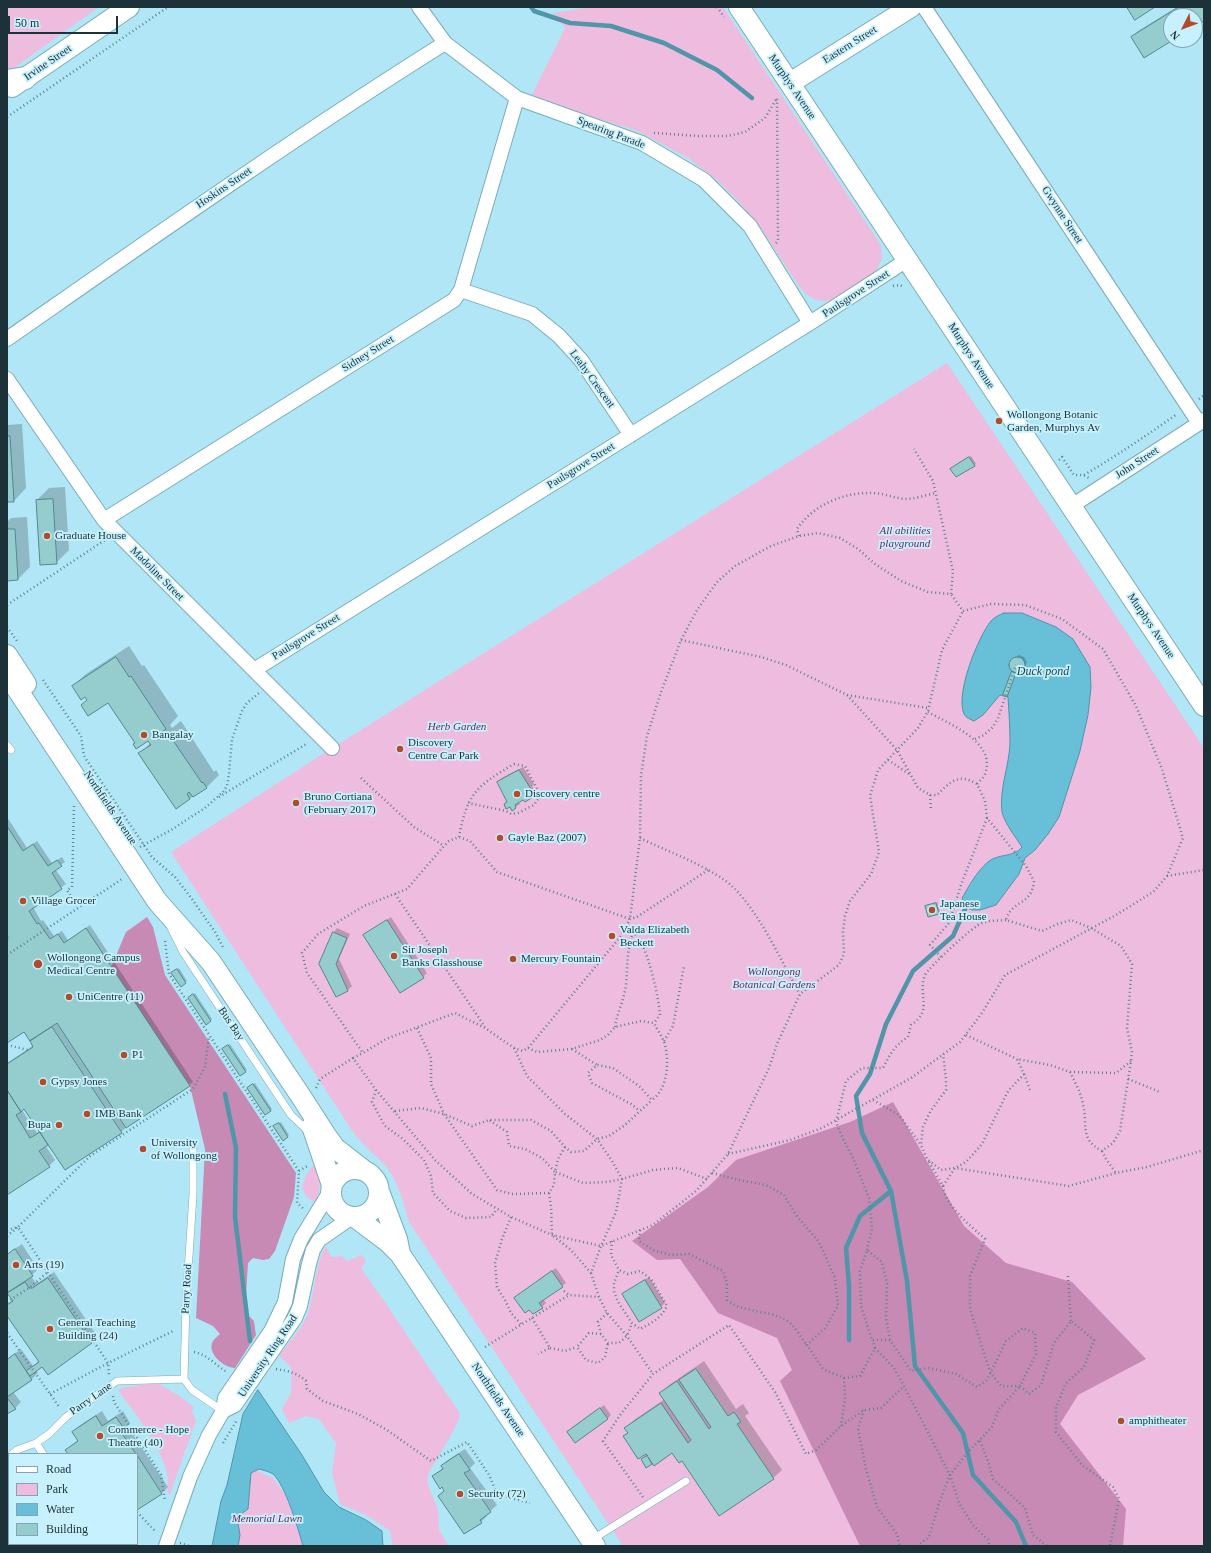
<!DOCTYPE html>
<html>
<head>
<meta charset="utf-8">
<style>
  body { margin:0 }
  #map { position:relative; width:1211px; height:1553px; overflow:hidden; background:#b1e6f6; font-family:Georgia,serif }
  canvas { display:block }
  .frame { position:absolute; inset:0; border:8px solid #1d3238; pointer-events:none }
  .legend { position:absolute; left:8px; top:1453px; width:130px; height:92px; box-sizing:border-box; background:#c7f1fe; border:1px solid #83a5af; margin:0; padding:5px 7px; list-style:none; font-size:12px; color:#1d3238 }
  .legend li { display:flex; align-items:center; gap:8px; height:20px }
  .legend b { width:20px; border:1px solid #83a5af }
  .north { position:absolute; left:1163px; top:8px; width:40px; height:40px; box-sizing:border-box; background:#c7f1fe; border:1px solid #83a5af; border-radius:50%; rotate:228deg; font-size:11px; font-weight:700; line-height:16px; text-align:center; color:#1d3238 }
  .north::after { content:''; display:block; margin:auto; width:14px; height:18px; background:#b34b29; clip-path:polygon(50% 0,100% 100%,50% 72%,0 100%) }
  .scale { position:absolute; left:8px; top:16px; width:110px; height:18px; box-sizing:border-box; border:2px solid #1d3238; border-top:0; padding-left:5px; font-size:12px; line-height:14px; white-space:nowrap; color:#1d3238; -webkit-text-stroke:3px #c7f1fe; paint-order:stroke }
</style>
</head>
<body>
<div id="map">
<canvas width="1211" height="1553"></canvas>
<div class="frame"></div>
<ul class="legend">
<li><b style="height:5px;background:#fff"></b>Road</li>
<li><b style="height:11px;background:#edbcde"></b>Park</li>
<li><b style="height:11px;background:#67bfd8"></b>Water</li>
<li><b style="height:11px;background:#95cdcf"></b>Building</li>
</ul>
<div class="north">N</div>
<div class="scale">50 m</div>
</div>
<script>
const g = document.querySelector('canvas').getContext('2d');
g.lineJoin = 'round';
function fill(path, color) { g.fillStyle = color; g.fill(path, 'evenodd'); }
function trace(path, color, width, dash) { g.strokeStyle = color; g.lineWidth = width; g.lineCap = dash ? 'butt' : 'round'; g.setLineDash(dash || []); g.stroke(path); }
function drawText(font, color, halo, rows, align = 'center') {
  g.font = font + ' Georgia,serif'; g.lineWidth = 3.5; g.setLineDash([]); g.textBaseline = 'middle'; g.strokeStyle = halo; g.fillStyle = color; for (const [text, x, y, turn = 0] of rows) {
    g.save(); g.translate(x, y); g.rotate((+turn || 0) * Math.PI / 180); g.textAlign = isNaN(turn) ? turn : align; if (halo) g.strokeText(text, 0, 0); g.fillText(text, 0, 0); g.restore();
  }
}
fill(new Path2D(`
  M7 7H99L7 73Z
  M592 7H723L881 245 882 259 875 272 835 299 825 301 816 300 807 295 799 286 762 230 740 203 716 179 688 158 638 131 583 114 532 95 565 28 553 13Z
  M947 363 1204 748V1546H623L409 1222C403 1201 397 1177 382 1162 370 1151 363 1145 353 1132L171 852 318 757Z
  M318 1163C320 1177 321 1189 316 1203L307 1197 302 1188C305 1177 308 1168 318 1163Z
  M326 1246 331 1257 342 1256 347 1261 362 1255 366 1262 361 1268C395 1315 426 1365 460 1413L458 1422 449 1439 429 1472 427 1482 438 1510 439 1530 449 1546H393L390 1531 366 1515 340 1504 332 1473 336 1443 319 1419 306 1416 289 1423 282 1409 291 1393V1367L279 1356C287 1344 300 1331 306 1318 316 1295 313 1269 326 1246Z
  M149 1384H159L181 1397 194 1407 192 1411 196 1421 170 1494H168C167 1489 169 1481 167 1473 159 1443 136 1415 118 1390L126 1387Z
  M253 1469 273 1478 286 1495 303 1546H236L247 1475Z`), '#edbcde');
fill(new Path2D(`
  M147 917 153 927 165 975 296 1173 294 1197 275 1251 269 1259 263 1260 253 1258 248 1263 245 1312 254 1321 256 1335 235 1368C224 1368 206 1353 213 1341 215 1338 218 1336 220 1334L213 1326 196 1318 205 1149 190 1086 110 970 126 932Z
  M893 1102 964 1226 1006 1263 1072 1282 1146 1359 1078 1395 1060 1424 1126 1509 1123 1546H860L780 1381 792 1370 777 1338 718 1313 680 1259 657 1260 632 1241 708 1187 736 1160 850 1122Z`), '#c68ab4');
const water = new Path2D(`
  M1004 613H1022L1056 627 1073 639 1090 667 1091 687 1088 715 1080 751 1059 817 1048 834 1035 850 1025 858 1019 874 996 905 980 910H972L966 907 962 898C969 886 977 871 988 862 998 853 1014 858 1022 847 1015 836 1005 824 1002 812 999 790 1009 766 1010 744 1010 728 1009 713 1008 697L1000 695 983 715 974 721C970 719 966 718 964 714 955 694 978 637 991 621 995 617 999 615 1004 613Z
  M258 1390 302 1455 324 1492 339 1507 366 1520 382 1531 383 1546H303C298 1529 286 1486 273 1474 270 1472 263 1470 259 1469L251 1473 248 1509 237 1517 240 1535 238 1546H212L221 1501 227 1485 243 1414Z`);
fill(water, '#67bfd8');
trace(water, '#5195a8', 1);
fill(new Path2D(`
  M1177 7H1204V19L1195 25V16H1171V40L1144 57 1132 37 1138 31Z
  M22 424 26 488 14 501H7V425Z
  M971 456 976 464 974 465 953 467Z
  M65 487 69 550 56 563 37 500 49 488Z
  M27 517 30 567 18 579 7 580V522L11 518Z
  M129 646 142 666 144 665 178 716 170 725 172 728 181 721 214 772 216 770 219 775 207 787 176 808 140 754 151 742 149 739 134 744 136 742 109 702 82 705 88 699 73 686 86 674Z
  M1019 655 1024 657 1027 662 1025 667 1016 672 1008 694 1004 695 1013 671 1010 665 1012 659Z
  M523 767 534 784 532 786 536 793 532 797 524 798 518 801 520 804 512 809 498 782 502 778Z
  M7 817 27 848 37 841 52 863 62 857 65 862 55 869 66 884 33 907 41 921 43 920 54 936 62 931 68 940 90 925 193 1082 128 1126 121 1132 65 1169 48 1143 45 1145 55 1160 49 1166 7 1193V1063L34 1045 24 1031 7 1042V949L9 937 7 934ZM25 1108 40 1131 37 1133 22 1110Z
  M937 902 940 912 938 913 926 906Z
  M391 917 427 973 423 977 365 935Z
  M337 928 350 934 339 959 352 986 348 990 336 996 320 964 334 932Z
  M179 968 187 981 185 982 174 971Z
  M195 993 212 1019 206 1023 191 996Z
  M230 1044 247 1070 245 1071 224 1048Z
  M255 1083 272 1109 266 1114 250 1086Z
  M281 1122 289 1135 283 1139 276 1125Z
  M22 1244 38 1269 31 1276 35 1282H39L54 1272 97 1336 91 1342 36 1371 38 1373 32 1379 13 1392 21 1402 15 1408 7 1413V1359L21 1349 33 1366 39 1361 7 1315V1304L13 1300 7 1292V1254Z
  M556 1268 566 1283 543 1299 546 1303 542 1307 515 1298Z
  M649 1277 665 1303 661 1307 623 1294Z
  M704 1361 736 1409 743 1404 749 1413 745 1416 782 1470 773 1478 683 1460 673 1452 651 1463 642 1459 647 1454 624 1436 628 1432 626 1428 634 1420 665 1399 661 1393 669 1385Z
  M604 1405 611 1415 608 1418 572 1428Z
  M102 1411 108 1421 123 1411 130 1423 127 1426 168 1487 162 1493 137 1509V1454H69L66 1450 78 1440 73 1432 79 1426Z
  M465 1449 475 1463 470 1468 497 1505 486 1515 487 1516 481 1522 439 1496 445 1490 433 1476 443 1468 442 1466 448 1460Z
  M63 1544H113L114 1546H64Z`), '#0003');
trace(new Path2D(`
  M531 7 534 11 570 23 611 26 664 43 717 70 752 98
  M966 907 953 936 913 971 886 1024 870 1074 856 1096 862 1133 891 1191 907 1281 915 1366 963 1433 973 1475 1016 1522 1026 1546
  M225 1094 236 1148 235 1217 250 1341
  M849 1340V1286L846 1248 860 1216 891 1191`), '#5195a8', 4.5);
const building = new Path2D(`
  M1127 7H1155L1135 20Z
  M1179 7H1204V21L1195 26V16H1171V40H1173L1144 58 1131 37Z
  M7 436H10L14 502H7Z
  M969 457 975 466 956 477 950 469Z
  M53 499 57 564 40 565 36 500Z
  M7 529H15L18 580 7 581Z
  M1009 665a8 8 0 1 1 16 0a8 8 0 1 1-16 0Z
  M116 657 129 677 131 676 166 729 157 736 159 740 168 733 202 783 203 782 207 788 193 797 189 792 187 794 190 799 176 809 138 753 151 745 148 741 136 749 133 744 135 743 108 703 88 716 81 705 87 700 85 697 81 700 72 686Z
  M1012 671 1016 673 1007 697 1003 695Z
  M519 770 531 789 529 790 533 797 525 802 523 800 515 805 516 808 512 811 510 807 506 809 504 804 507 802 497 782Z
  M7 826 23 851 33 844 48 866 57 860 62 866 52 873 62 889 29 911 37 924 39 923 50 939 58 934 64 943 86 928 190 1086 126 1128 57 1023 30 1041 24 1032 7 1043V944L8 937 7 935Z
  M936 903 939 914 928 917 925 906Z
  M387 920 424 978 400 993 363 935Z
  M333 932 347 938 336 964 348 991 336 997 319 964Z
  M177 969 186 983 181 987 171 973Z
  M193 994 211 1021 206 1025 188 998Z
  M52 1027 122 1133 65 1170 26 1112 24 1109 21 1112 7 1090V1064L33 1047 30 1041Z
  M228 1045 246 1072 240 1076 222 1049Z
  M253 1084 271 1111 265 1115 247 1088Z
  M7 1090 21 1112 16 1115 30 1138 40 1132 48 1145 39 1151 50 1167 7 1195Z
  M279 1123 288 1137 283 1141 273 1126Z
  M15 1249 33 1276 7 1293V1255Z
  M552 1271 563 1287 539 1303 543 1308 533 1314 529 1310 525 1313 514 1298Z
  M48 1278 92 1343 48 1375 42 1367 30 1376 26 1371 39 1362 7 1316V1305L13 1301 7 1293 25 1282 29 1288H32Z
  M645 1280 662 1308 639 1322 622 1294Z
  M15 1354 32 1380 7 1397V1360Z
  M696 1369 728 1416 734 1412 741 1422 737 1424 774 1479 719 1516 682 1461 679 1463 672 1453 654 1466 648 1457 652 1464 646 1468 641 1459 646 1456H648L646 1454 638 1459 623 1436 628 1433 624 1428 661 1403 688 1443 691 1440 659 1393 677 1381 709 1429 711 1427 679 1380Z
  M7 1398 16 1409 7 1414Z
  M600 1408 608 1419 575 1443 567 1432Z
  M96 1416 102 1426 116 1417 125 1430 121 1432 136 1454H68L65 1450 78 1441 72 1432Z
  M459 1454 470 1470 464 1473 491 1512 480 1520 482 1523 464 1534 438 1496 444 1491 442 1487 440 1489 432 1476 443 1469 441 1466Z
  M137 1455 162 1494 137 1510Z
  M9 1519V1544H27L24 1546H7V1521Z
  M62 1544H103L104 1546H63Z`);
fill(building, '#95cdcf');
trace(building, '#53898b', 1);
const lane = new Path2D(`
  M7 745 11 750
  M171 928 183 952 291 1115 309 1132
  M193 1149V1195L186 1302 184 1379 192 1390 223 1411
  M36 1443 43 1454
  M12 1454 17 1450 36 1443 49 1434 66 1417 117 1381 184 1379
  M593 1539 686 1481`);
const street = new Path2D(`
  M419 7 445 43 517 98 642 143 704 180 750 226 810 323
  M924 7 1199 423
  M461 290 532 314 559 336 581 360 631 435
  M7 339C152 238 295 137 445 43
  M7 379 104 520 332 748
  M1070 507 1204 420
  M104 520 454 300 461 290 517 98
  M254 670 810 323 907 260
  M223 1411 235 1405 295 1318 300 1306 309 1264 313 1250 319 1240 352 1217
  M166 1546 190 1477 209 1435 223 1411 225 1398 271 1331 285 1302 293 1259 301 1239 331 1190`);
const secondary = new Path2D(`
  M739 7 1204 706
  M790 83 911 7
  M12 87 129 7
  M7 655 26 684
  M7 674 157 901 211 962 302 1098 327 1137 335 1148 362 1169
  M312 1126 332 1185
  M331 1193a24 24 0 1 1 48 0a24 24 0 1 1-48 0Z
  M380 1194 397 1239 400 1254
  M356 1218 388 1242 400 1254 595 1546`);
const highway = new Path2D(`
  M7 81 25 78`);
trace(lane, '#79acbb', 8);
trace(street, '#79acbb', 16);
trace(secondary, '#79acbb', 22);
trace(highway, '#79acbb', 24);
trace(new Path2D(`
  M717 7 724 17
  M7 117 168 7
  M654 133 699 136H728L745 132 765 118 777 98
  M776 243 778 241 777 97
  M893 286 900 285 904 287
  M1199 399 1204 395
  M1059 460 1062 457 1074 475H1083L1089 478
  M1084 475C1116 456 1146 436 1177 414
  M799 536 797 529C813 505 844 492 872 493 883 493 894 498 905 499 915 499 926 495 936 493
  M7 605 105 540
  M7 627 17 641
  M681 640 761 657 786 665 847 695 928 708
  M43 680 81 736 84 756 152 857 175 877 192 899 215 932 224 949
  M847 695 897 750 918 788 930 795H937C951 781 959 773 977 784
  M928 712C949 724 997 742 985 774 983 778 980 781 977 784L985 801 987 818 1026 866 1034 881C1032 906 1011 900 1006 920L1042 931 1058 924 1071 920 1091 928 1121 946 1132 964 1127 1028 1132 1052 1131 1061 1120 1131 1113 1143 1102 1151C1079 1139 1088 1125 1083 1104 1081 1093 1075 1082 1070 1072L1050 1065 1017 1059 1024 1074 1008 1091 982 1144 966 1162 955 1168 941 1170 927 1159 921 1145 923 1127 930 1112 946 1090V1079L943 1054
  M975 739 984 735 993 727 998 718 1016 665
  M888 760 909 774
  M361 778 414 827 444 846
  M930 795 931 810
  M219 797 308 743
  M74 806 72 887 67 890 78 908
  M459 837C467 793 477 786 514 764L525 766 539 793 538 799 534 805 518 813 511 814 506 811 468 803
  M640 838C666 851 714 868 734 888 760 914 781 960 799 993
  M140 847 171 830 205 808 223 792 227 786 229 774 232 739 242 711 247 703 259 693
  M708 870 637 917 630 919 621 936 528 1048 523 1051 514 1048 485 1028 455 1013 386 1039 363 1053 307 973 302 953 318 934 364 906 407 889 444 846 449 841 459 837 470 841 497 872 630 919 640 838 641 776 647 736 661 692 681 640 697 610 717 582 735 566 771 546 799 536 818 533 840 538 858 549 875 564 901 581 928 592 951 594 953 571 933 481 914 449
  M1167 876 1204 870
  M395 894 485 1027
  M628 925C631 931 638 936 641 942 650 960 658 994 660 1015L654 1023
  M165 941 169 974 299 1171 297 1203 304 1209
  M7 955 122 879
  M941 957 930 945 949 923 961 885 987 818
  M615 1027C617 1013 624 1000 626 985 628 965 626 953 633 933
  M417 1028 431 1058V1084L444 1114 497 1190 512 1194 549 1193 554 1185 555 1172 542 1158 525 1149 509 1146 507 1132 489 1120
  M966 1035 1017 1059
  M664 1041 673 1026 684 966
  M7 1045 28 1050
  M514 1048 527 1076 565 1114 597 1139 612 1161 622 1179 616 1212 601 1246 591 1273 599 1297 607 1313 627 1336 653 1374
  M528 1048 537 1052 572 1049 600 1040 608 1035 615 1027 641 1021 654 1023C657 1029 661 1035 664 1042 670 1060 668 1089 652 1100L639 1086 613 1068 597 1065 588 1073 592 1083 631 1104 640 1111
  M572 1049 597 1065
  M353 1058 363 1053
  M1070 1072 1116 1073 1131 1061
  M1024 1074 1030 1090
  M1128 1079 1160 1092
  M316 1088 320 1079 353 1058 376 1090 435 1160 472 1194 511 1217 552 1235 601 1246 653 1225 696 1191 728 1154 769 1068 777 1044 800 994 839 965 844 954 843 932 845 916 850 901 871 874 879 852 870 796 878 770 918 728 928 711 942 650 963 611
  M376 1090 372 1102 385 1126 403 1139 424 1160 431 1176 433 1193 450 1211 466 1218 491 1217 497 1209
  M873 1100 899 1115 921 1145
  M395 1111 421 1108 444 1114 472 1126 489 1120H531L551 1131 565 1147 571 1152 584 1151 597 1139 609 1136 625 1125 652 1100
  M565 1147 558 1159 555 1172 583 1183 607 1182 622 1179 653 1170 678 1168 707 1179
  M1102 1151 1106 1159 1116 1173
  M728 1154 790 1140 822 1128 911 1078 960 1042 982 1013 1005 975 1116 915 1153 892 1167 876 1183 838 1162 769 1136 706 1103 649 1062 619 1025 605 991 604 963 611 951 594
  M929 1162 943 1186 955 1168 1069 1186 1116 1173 1147 1167 1204 1150
  M299 1171 309 1165
  M712 1173 739 1180 766 1185 784 1195 796 1215 819 1242 835 1278 838 1306 825 1328 807 1345 823 1369 844 1378 845 1399 841 1426
  M943 1186C945 1206 971 1226 985 1239L970 1276V1309L990 1372 1001 1386H1020
  M549 1193 551 1206 552 1235 571 1250 591 1273
  M511 1217 502 1239 495 1263 497 1287 506 1302 511 1313 521 1324
  M7 1230 18 1227 90 1156 193 1089 205 1067 209 1036
  M640 1230 639 1241 653 1250 671 1255 689 1254 723 1271 727 1284V1300C745 1315 773 1308 791 1324 797 1330 802 1339 807 1345
  M7 1236 18 1227 108 1363 173 1331 174 1332
  M612 1241 611 1255 619 1270 628 1274 640 1271 651 1279 667 1306C661 1318 652 1323 640 1329L632 1323 618 1302 614 1291V1283L619 1270
  M867 1250 872 1228 869 1198 853 1158 841 1135 836 1122 846 1081 862 1068H883C890 1054 895 1045 908 1037L911 1025C934 1010 917 996 925 975 928 968 974 925 982 923 989 920 998 921 1006 920
  M1068 1276 1071 1321
  M564 1291 569 1295 599 1297
  M7 1302 29 1288 48 1272
  M607 1313 598 1322 601 1334 608 1343H619L627 1336 632 1323
  M532 1318 550 1348 538 1354
  M7 1333 60 1408
  M601 1334 589 1333 577 1347 586 1360 598 1363 605 1357 608 1343
  M890 1340H872L861 1306 860 1271 867 1250 882 1262 887 1284 886 1318 890 1340 911 1371 929 1368 956 1374 977 1387 987 1380 1006 1341 1023 1328 1035 1333 1036 1354 1020 1386 1029 1394 1041 1385 1054 1343 1071 1321 1094 1340 1084 1367 1066 1383 1056 1407V1432L1082 1465 1113 1487 1119 1499 1110 1546
  M485 1347 569 1295
  M550 1348 565 1351 577 1347
  M875 1348 894 1368 904 1386 950 1475 959 1503 973 1525 988 1540 990 1546
  M194 1352C207 1354 216 1366 227 1372
  M276 1369C289 1371 297 1373 306 1381L307 1389 323 1401 358 1414 387 1430 431 1461 467 1442 489 1475 497 1494 530 1503
  M844 1378 860 1376 875 1348 872 1340
  M50 1394 108 1363 109 1375
  M113 1396 114 1402 161 1475 165 1501
  M864 1410 858 1429 866 1469 877 1507 897 1534 900 1546
  M980 1441 988 1461 993 1479 1025 1508 1033 1535 1047 1546
  M223 1443 237 1420
  M7 1467 9 1466
  M643 1497 603 1441 620 1415 653 1374 729 1325 775 1392 806 1454 816 1450 841 1426 864 1410 881 1408 904 1386
  M137 1512 156 1532
  M7 1515 9 1513
  M180 1543 189 1546
  M46 1544 48 1546
  M917 1546 929 1537 939 1503 950 1475 968 1452 992 1427 999 1409 1019 1387`), '#60838e', 2.5, [1, 3]);
trace(lane, '#fff', 7);
trace(street, '#fff', 14);
trace(secondary, '#fff', 20);
trace(highway, '#fff', 22);
for (const [x, y, r, color] of [
  [999,421,4,"#b34b29"],
  [47,536,4,"#b34b29"],
  [144,735,4,"#b34b29"],
  [400,749,4,"#b34b29"],
  [517,794,4,"#b34b29"],
  [296,803,4,"#b34b29"],
  [500,838,4,"#b34b29"],
  [23,901,4,"#b34b29"],
  [932,910,4,"#b34b29"],
  [612,936,4,"#b34b29"],
  [394,956,4,"#b34b29"],
  [513,959,4,"#b34b29"],
  [38,964,5,"#b34b29"],
  [69,997,4,"#b34b29"],
  [124,1055,4,"#b34b29"],
  [43,1082,4,"#b34b29"],
  [87,1114,4,"#b34b29"],
  [59,1125,4,"#b34b29"],
  [143,1149,4,"#b34b29"],
  [16,1265,4,"#b34b29"],
  [50,1329,4,"#b34b29"],
  [1121,1421,4,"#b34b29"],
  [100,1436,4,"#b34b29"],
  [460,1494,4,"#b34b29"]
]) { const dot = new Path2D(); dot.arc(x, y, r, 0, 2 * Math.PI); g.fillStyle = color; g.fill(dot); trace(dot, '#c7f1fe', 1.5); }
drawText('11px', '#1d3238', '#c7f1fe', [
  ["Eastern Street",850,45,-32],
  ["Irvine Street",48,63,-34],
  ["Murphys Avenue",792,87,56],
  ["Spearing Parade",611,133,21],
  ["Hoskins Street",224,188,-34],
  ["Gwynne Street",1062,215,57],
  ["Paulsgrove Street",856,294,-33],
  ["Sidney Street",368,354,-32],
  ["Murphys Avenue",971,356,57],
  ["Leahy Crescent",592,379,54],
  ["John Street",1137,463,-33],
  ["Paulsgrove Street",581,466,-32],
  ["Madoline Street",157,574,45],
  ["Murphys Avenue",1151,626,56],
  ["Paulsgrove Street",306,637,-32],
  ["Northfields Avenue",110,808,56],
  ["Bus Bay",231,1024,56],
  ["Parry Road",187,1289,-87],
  ["University Ring Road",268,1356,-56],
  ["Parry Lane",91,1399,-35],
  ["Northfields Avenue",498,1400,56]
]);
drawText('11px', '#1d3238', '#c7f1fe', [
  ["Wollongong Botanic",1007,415],
  ["Garden, Murphys Av",1007,428],
  ["Graduate House",55,536],
  ["Bangalay",152,735],
  ["Discovery",408,743],
  ["Centre Car Park",408,756],
  ["Discovery centre",525,794],
  ["Bruno Cortiana",304,797],
  ["(February 2017)",304,810],
  ["Gayle Baz (2007)",508,838],
  ["Village Grocer",31,901],
  ["Japanese",940,904],
  ["Tea House",940,917],
  ["Valda Elizabeth",620,930],
  ["Beckett",620,943],
  ["Sir Joseph",402,950],
  ["Banks Glasshouse",402,963],
  ["Wollongong Campus",47,958],
  ["Medical Centre",47,971],
  ["Mercury Fountain",521,959],
  ["UniCentre (11)",77,997],
  ["P1",132,1055],
  ["Gypsy Jones",51,1082],
  ["IMB Bank",95,1114],
  ["Bupa",51,1125,"right"],
  ["University",151,1143],
  ["of Wollongong",151,1156],
  ["Arts (19)",24,1265],
  ["General Teaching",58,1323],
  ["Building (24)",58,1336],
  ["amphitheater",1129,1421],
  ["Commerce - Hope",108,1430],
  ["Theatre (40)",108,1443],
  ["Security (72)",468,1494]
], 'left');
drawText('italic 11px', '#6f285e', '#c7f1fe', [
  ["All abilities",905,531],
  ["playground",905,544],
  ["Herb Garden",457,727],
  ["Wollongong",774,972],
  ["Botanical Gardens",774,985],
  ["Memorial Lawn",267,1519]
]);
drawText('italic 12px', '#1d4550', '#c7f1fe', [
  ["Duck pond",1043,672]
]);
</script>
</body>
</html>
